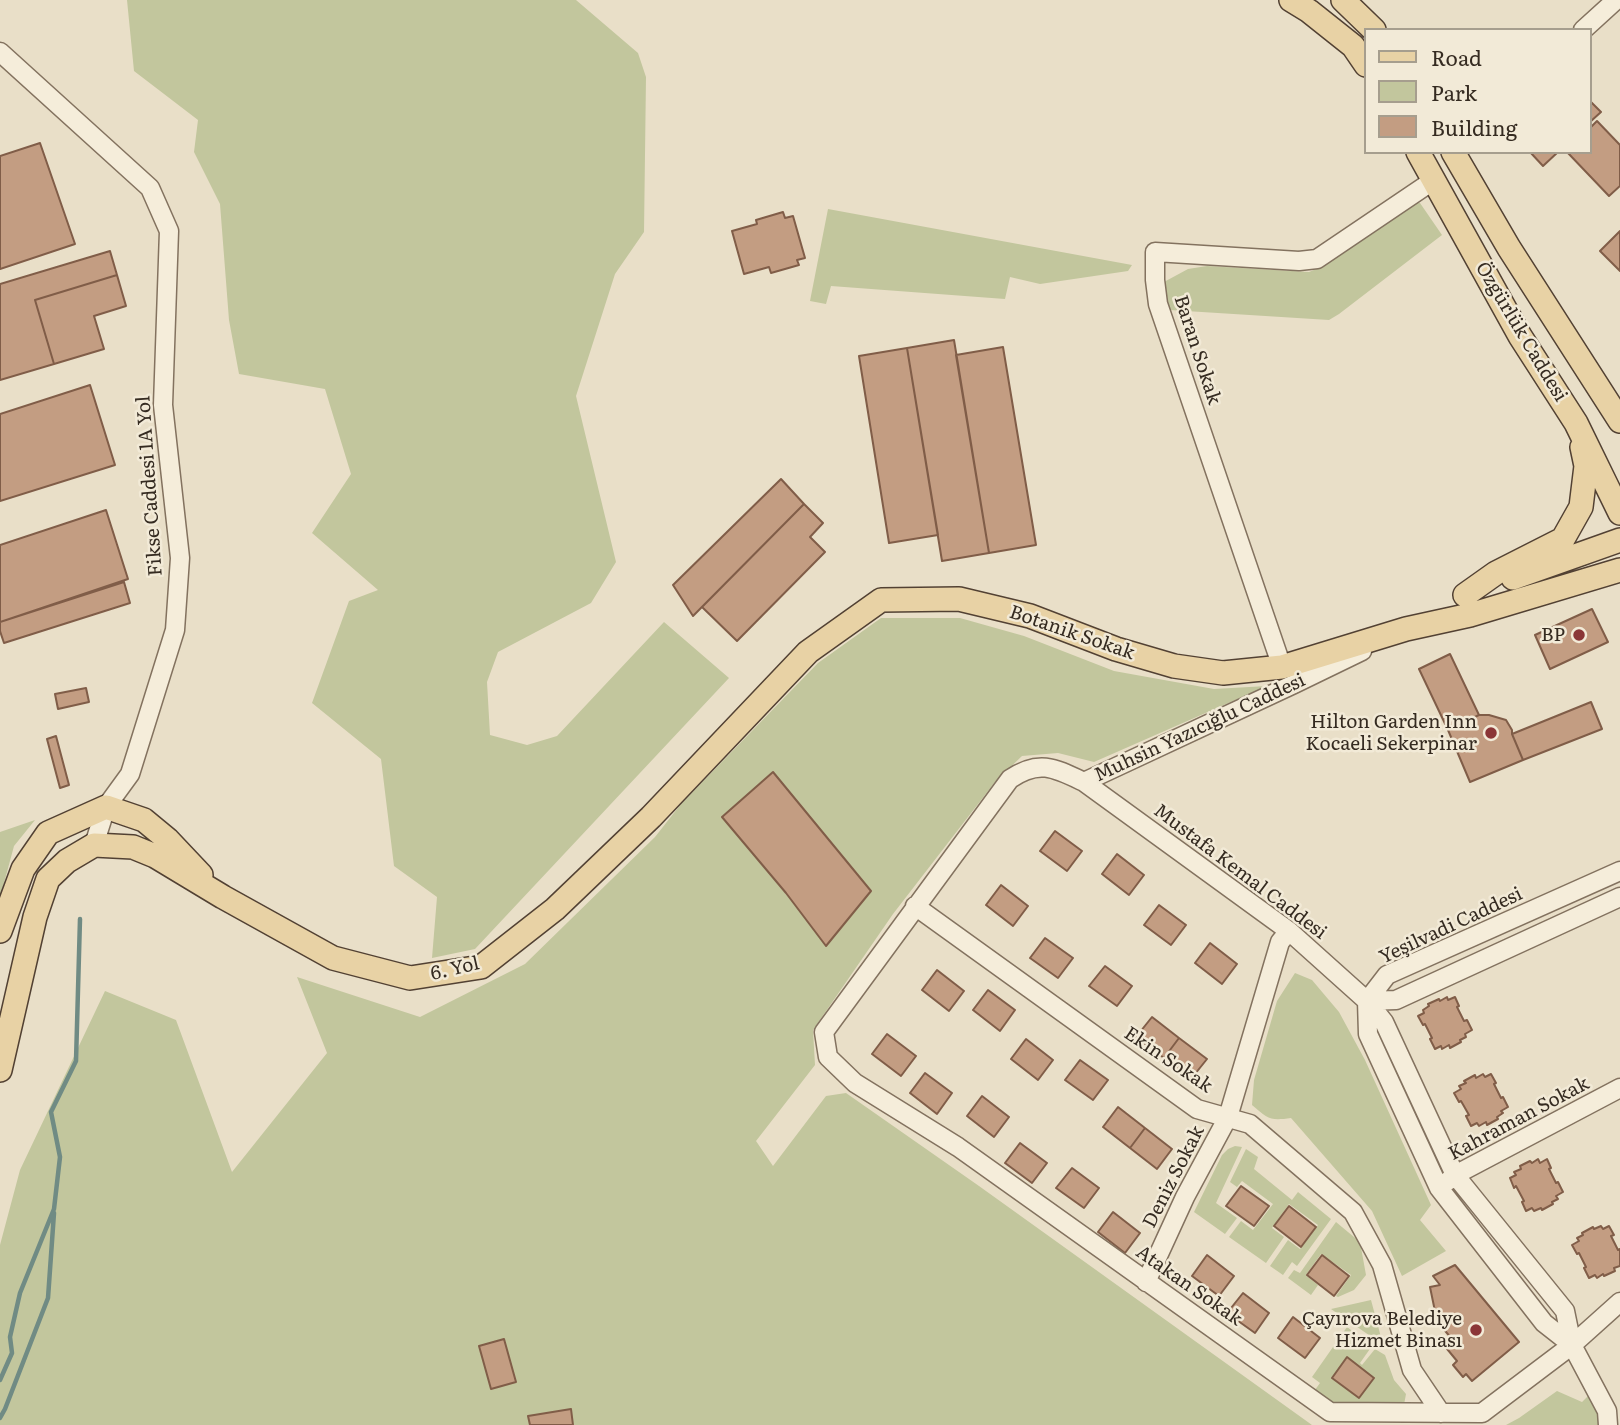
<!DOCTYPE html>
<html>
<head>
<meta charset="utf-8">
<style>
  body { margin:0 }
  #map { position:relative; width:1620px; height:1425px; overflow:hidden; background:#e9dfc8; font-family:Literata,serif }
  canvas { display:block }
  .legend { position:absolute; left:1364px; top:28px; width:228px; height:126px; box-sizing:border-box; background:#f2ead7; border:2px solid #a69e8e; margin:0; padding:9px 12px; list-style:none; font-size:21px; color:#352b21 }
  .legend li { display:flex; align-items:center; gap:14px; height:35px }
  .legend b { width:35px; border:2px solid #a69e8e }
</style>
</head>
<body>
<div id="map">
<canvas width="1620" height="1425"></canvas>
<ul class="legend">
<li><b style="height:9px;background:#e8d2a5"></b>Road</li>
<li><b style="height:19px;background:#c2c69d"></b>Park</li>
<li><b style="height:19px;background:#c39d82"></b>Building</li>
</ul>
</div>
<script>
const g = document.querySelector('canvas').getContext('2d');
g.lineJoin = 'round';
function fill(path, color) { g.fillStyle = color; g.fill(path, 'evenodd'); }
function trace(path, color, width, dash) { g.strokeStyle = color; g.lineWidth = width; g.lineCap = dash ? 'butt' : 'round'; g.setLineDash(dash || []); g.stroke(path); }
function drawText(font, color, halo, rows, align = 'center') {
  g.font = font + ' Literata,serif'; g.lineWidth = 5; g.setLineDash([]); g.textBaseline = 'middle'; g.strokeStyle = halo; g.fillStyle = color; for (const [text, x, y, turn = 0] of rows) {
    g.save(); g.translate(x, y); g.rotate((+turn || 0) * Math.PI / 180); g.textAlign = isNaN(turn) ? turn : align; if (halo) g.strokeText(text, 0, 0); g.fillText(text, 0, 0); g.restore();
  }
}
fill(new Path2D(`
  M127 0H576L638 53 646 77 644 232 615 274 576 396 616 562 591 603 498 652 487 682 490 735 527 745 557 736 664 622 729 678 475 949 432 958 437 897 394 866 381 759 312 703 349 601 378 590 312 533 351 474 325 389 239 374 229 320 220 204 194 152 198 120 134 71Z
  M1413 202 1420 203 1442 235 1339 314 1329 320 1170 310 1163 287 1164 282 1188 269 1207 266 1309 272 1321 267Z
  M828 209 1132 265 1128 271 1040 284 1010 277 1005 299 831 286 826 304 810 301Z
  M881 618H960L1024 636 1114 671 1214 689 1267 686 1094 762 1058 753 1022 756 995 782 893 914 813 1030 815 1065 756 1141 773 1166 826 1096 846 1093 979 1186 1312 1425H0V1245L20 1170 105 991 176 1020 232 1172 327 1053 297 977 420 1017 525 964 655 837 681 804 818 663Z
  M35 820 14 846 0 898V832Z
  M1295 973 1312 980 1339 1012 1365 1060 1431 1205 1420 1220 1446 1251 1402 1276 1372 1211 1291 1118C1270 1121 1268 1119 1252 1105L1254 1080 1277 1001Z
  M1235 1146 1242 1147 1216 1203 1237 1218 1225 1234 1194 1212 1222 1155 1228 1149Z
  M1246 1149 1258 1157 1254 1169 1292 1200 1298 1192 1331 1219 1297 1266 1292 1262 1283 1275 1270 1266 1288 1240 1300 1249 1318 1225 1289 1204 1272 1228 1284 1237 1266 1263 1229 1237 1241 1221 1253 1230 1273 1204 1242 1181 1237 1187 1230 1182Z
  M1336 1222 1360 1242 1366 1275 1354 1290 1338 1297 1336 1296 1351 1275 1321 1254 1306 1275 1318 1285 1311 1295 1288 1278 1294 1270 1300 1273Z
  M1371 1300 1382 1341 1379 1342 1331 1309Z
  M1347 1327 1372 1346 1360 1363 1362 1365 1375 1349 1385 1355 1394 1380 1406 1394 1403 1410H1340L1312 1394 1320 1383 1312 1377Z
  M1557 1391 1582 1402 1588 1396 1601 1413 1602 1425H1506L1519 1418Z`), '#c2c69d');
trace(new Path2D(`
  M0 1380 12 1353 10 1337 20 1293 54 1209 60 1157 51 1112 76 1061 80 919
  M0 1418 5 1409 48 1298 54 1213`), '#708b84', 4.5);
const building = new Path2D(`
  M1590 101 1601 112 1590 122Z
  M1597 121 1620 145V186L1609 196 1567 152H1590V128Z
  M40 143 75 244 0 269V156Z
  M1530 152H1558L1543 166Z
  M783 212 785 218 793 216 805 258 797 260 799 265 771 273 769 267 744 274 732 231 757 224 756 220Z
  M1620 231V271L1600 251Z
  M110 251 117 275 35 300 54 364 0 380V284Z
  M117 275 126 306 94 316 104 349 54 364 35 300Z
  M954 340 989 553 942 561 907 348Z
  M1003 347 1036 545 989 553 956 355Z
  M907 348 938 535 889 543 859 356Z
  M90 385 115 465 0 501V414Z
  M781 479 804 504 693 616 673 585Z
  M804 504 823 523 810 537 825 552 737 641 702 607Z
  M106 510 128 579 0 622V545Z
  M124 582 130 603 4 643 0 631V622Z
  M1592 609 1608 642 1550 669 1535 635Z
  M1450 654 1479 715 1448 730 1419 669Z
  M86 688 89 702 58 709 55 694Z
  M1591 702 1602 729 1523 760 1512 734Z
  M1479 715H1489L1506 720 1512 730V734L1523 760 1470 782 1448 730Z
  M56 736 69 785 60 788 47 739Z
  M773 772 871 891 826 946 786 893 722 817Z
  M1055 831 1082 851 1067 871 1040 851Z
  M1117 854 1144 875 1129 895 1102 874Z
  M1001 885 1028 906 1013 926 986 905Z
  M1159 905 1186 925 1171 945 1144 925Z
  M1045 938 1073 958 1058 978 1030 958Z
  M1210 943 1237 964 1222 984 1195 963Z
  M1105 966 1132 986 1117 1006 1089 986Z
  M937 970 964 991 949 1011 922 990Z
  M988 990 1015 1010 1000 1031 973 1010Z
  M1447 997 1448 1000 1455 997 1459 1006 1457 1007 1464 1021 1467 1020 1472 1030 1465 1034 1466 1037 1460 1040 1461 1042 1450 1048 1449 1045 1442 1049 1441 1046 1435 1049 1430 1039 1432 1038 1425 1024 1423 1025 1418 1016 1424 1013 1423 1010 1429 1006 1428 1004 1439 999 1440 1001Z
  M1152 1017 1179 1038 1164 1058 1136 1037Z
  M887 1034 916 1056 901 1076 872 1054Z
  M1179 1038 1207 1059 1191 1079 1164 1058Z
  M1026 1039 1053 1060 1038 1080 1011 1059Z
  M1080 1060 1108 1080 1093 1100 1065 1080Z
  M925 1073 952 1093 937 1114 910 1093Z
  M1483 1074 1485 1077 1491 1074 1496 1083 1494 1084 1501 1098 1503 1097 1508 1107 1501 1111 1503 1113 1497 1117 1498 1119 1487 1125 1486 1122 1479 1126 1477 1123 1471 1126 1466 1116 1469 1115 1461 1101 1459 1102 1454 1093 1461 1089 1459 1086 1466 1083 1464 1081 1475 1075 1476 1078Z
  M982 1096 1009 1117 994 1137 967 1116Z
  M1118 1107 1145 1128 1130 1148 1103 1127Z
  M1145 1128 1172 1149 1157 1169 1130 1148Z
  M1020 1143 1047 1163 1032 1183 1005 1163Z
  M1538 1159 1540 1163 1547 1159 1551 1168 1549 1169 1556 1183 1558 1182 1563 1192 1556 1196 1558 1199 1552 1202 1553 1204 1542 1210 1541 1208 1534 1211 1532 1208 1526 1211 1522 1202 1524 1201 1516 1186 1514 1188 1510 1178 1516 1175 1514 1172 1521 1169 1520 1166 1530 1161 1532 1163Z
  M1072 1168 1099 1188 1084 1208 1056 1188Z
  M1241 1186 1269 1206 1254 1226 1226 1206Z
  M1289 1206 1316 1227 1301 1247 1274 1226Z
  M1113 1212 1140 1233 1125 1253 1098 1232Z
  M1601 1226 1603 1229 1609 1226 1614 1235 1611 1236 1618 1250 1620 1249V1266L1614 1268 1615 1271 1604 1276 1603 1274 1597 1278 1595 1275 1589 1278 1584 1268 1586 1267 1579 1253 1577 1254 1572 1245 1579 1241 1577 1238 1583 1235 1582 1233 1593 1227 1594 1229Z
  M1207 1255 1234 1276 1219 1296 1192 1276Z
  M1322 1255 1349 1276 1334 1296 1307 1275Z
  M1455 1265 1519 1342 1472 1381 1466 1374 1463 1377 1453 1365 1457 1361 1443 1344 1451 1338 1437 1321 1430 1287 1440 1285 1433 1276Z
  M1243 1293 1269 1313 1255 1333 1227 1313Z
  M1293 1317 1320 1338 1305 1358 1278 1338Z
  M504 1339 516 1382 491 1389 479 1346Z
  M1347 1357 1374 1378 1359 1398 1332 1378Z
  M571 1409 573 1425H530L528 1416Z`);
fill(building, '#c39d82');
trace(building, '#805d48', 2);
const minor = new Path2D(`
  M1583 30 1616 0
  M0 52 150 188 169 231 163 405 180 558 175 630 130 774 106 807 94 845
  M1362 651 1294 684 1084 782C1055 768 1039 759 1010 779L824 1032 828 1057 855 1083 958 1147 1330 1412 1482 1413 1572 1345 1620 1302
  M1282 667 1158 304 1155 280V252L1299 261 1317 259 1434 180
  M1084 782 1289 931 1367 1001 1384 1022 1455 1175 1565 1311 1572 1345 1607 1411 1608 1425
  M915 906 1197 1109 1250 1124 1353 1212 1382 1265 1412 1370 1441 1413
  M1367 1001 1368 1034 1439 1188 1544 1323 1572 1345
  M1367 1001 1387 975 1620 871
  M1367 1001 1396 1000 1620 897
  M1448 1181 1455 1175 1620 1088
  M1146 1282 1185 1197 1228 1117 1280 942 1289 931`);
const major = new Path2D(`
  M1291 0 1309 11 1353 46 1366 65
  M1343 0 1374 30
  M1418 152 1520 336 1576 423 1620 513
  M1453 152 1509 248 1620 421
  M1513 578 1620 540
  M1465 595 1496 573 1563 539 1581 507 1586 466 1582 447
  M0 931 23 869 48 833 106 807 144 820 167 839 201 875
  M0 1070 35 917 48 879 67 861 94 845 133 847 155 856 223 897 333 958 410 978 481 967 555 909 651 817 808 652 881 600 959 599 1030 616 1116 649 1174 666 1223 673 1282 667 1406 629 1470 615 1620 570`);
trace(minor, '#83725f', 21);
trace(major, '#524133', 26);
trace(minor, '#f5edda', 18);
trace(major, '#e8d2a5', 23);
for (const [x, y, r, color] of [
  [1579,635,7,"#8b3637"],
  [1491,733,7,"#8b3637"],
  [1476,1330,7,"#8b3637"]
]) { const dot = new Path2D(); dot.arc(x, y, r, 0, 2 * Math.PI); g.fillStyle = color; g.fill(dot); trace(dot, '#f2ead7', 2.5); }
drawText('19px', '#352b21', '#f2ead7', [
  ["Özgürlük Caddesi",1521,332,59],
  ["Baran Sokak",1197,350,72],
  ["Fikse Caddesi 1A Yol",150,486,-94],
  ["Botanik Sokak",1072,633,19],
  ["Muhsin Yazıcığlu Caddesi",1200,728,-25],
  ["Mustafa Kemal Caddesi",1240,872,37],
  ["Yeşilvadi Caddesi",1451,926,-25],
  ["6. Yol",455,969,-13],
  ["Ekin Sokak",1168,1060,34],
  ["Kahraman Sokak",1519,1119,-28],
  ["Deniz Sokak",1174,1177,-63],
  ["Atakan Sokak",1189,1286,35]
]);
drawText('19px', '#352b21', '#f2ead7', [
  ["BP",1565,635],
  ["Hilton Garden Inn",1477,722],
  ["Kocaeli Sekerpinar",1477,744],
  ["Çayırova Belediye",1462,1319],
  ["Hizmet Binası",1462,1341]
], 'right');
</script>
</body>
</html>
